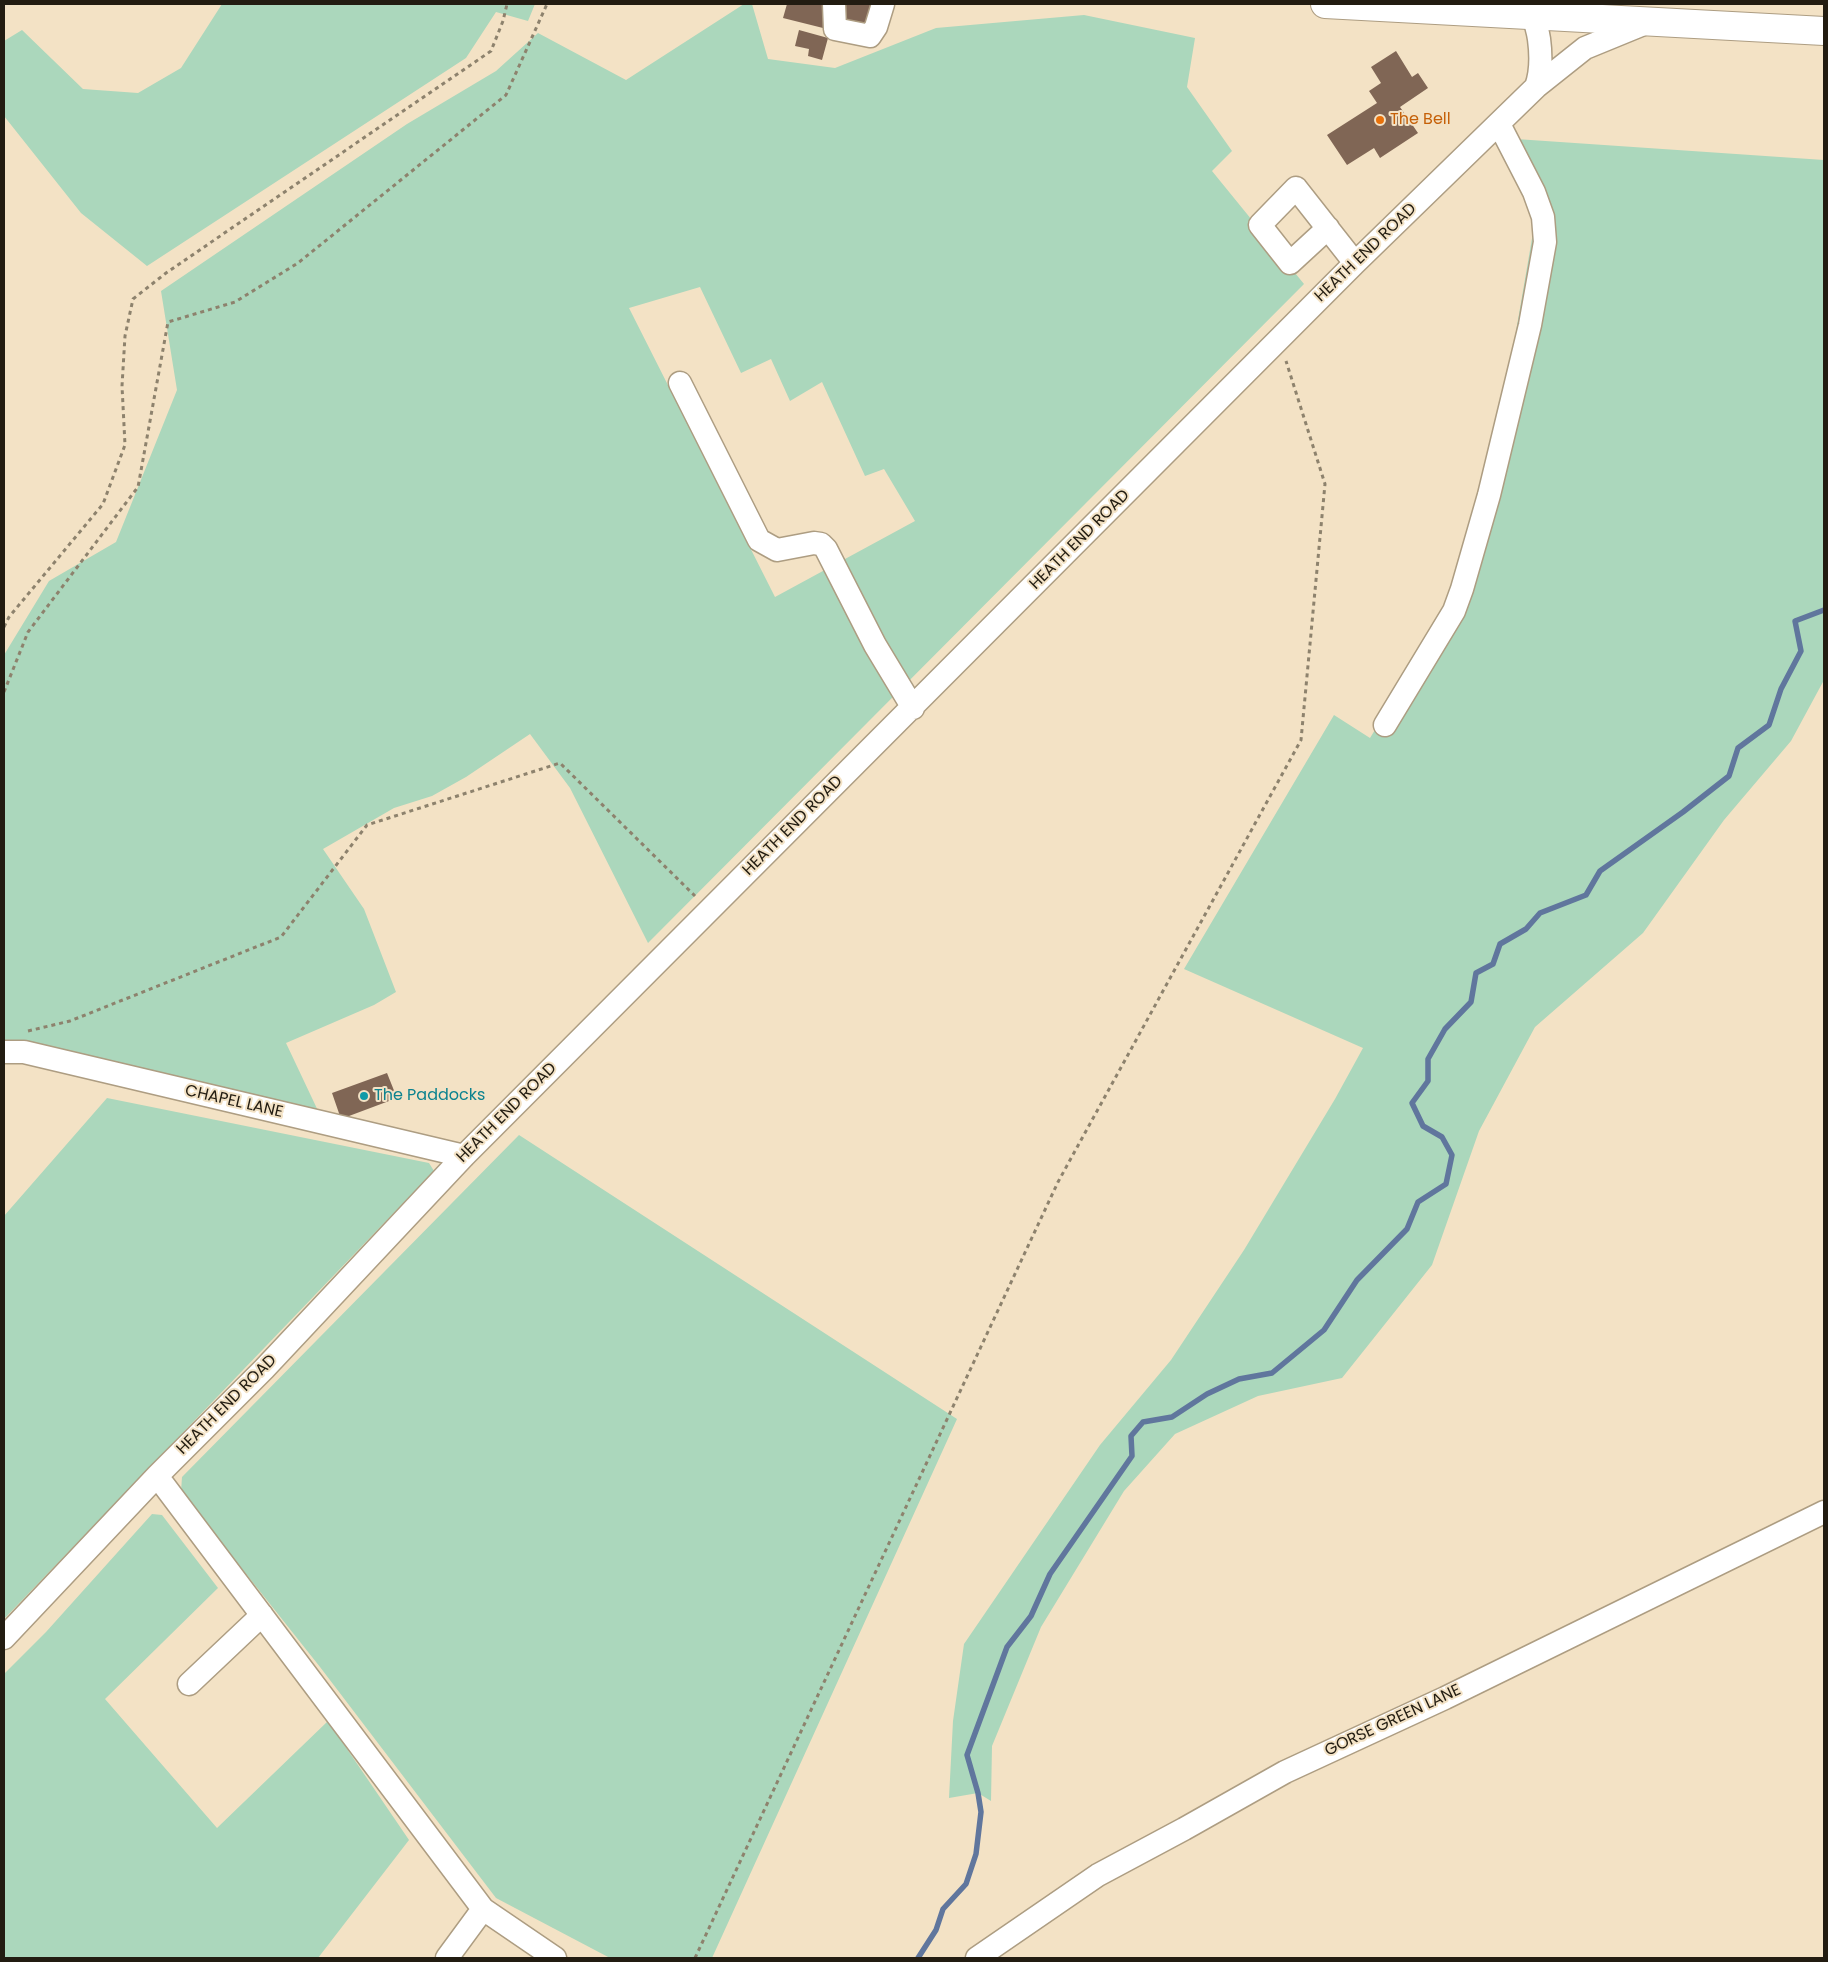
<!DOCTYPE html>
<html>
<head>
<meta charset="utf-8">
<style>
  body { margin:0 }
  #map { position:relative; width:1828px; height:1962px; overflow:hidden; background:#f3e2c5; font-family:Poppins,sans-serif }
  canvas { display:block }
  .frame { position:absolute; inset:0; border:5px solid #221c11; pointer-events:none }
</style>
</head>
<body>
<div id="map">
<canvas width="1828" height="1962"></canvas>
<div class="frame"></div>
</div>
<script>
const g = document.querySelector('canvas').getContext('2d');
g.lineJoin = 'round';
function fill(path, color) { g.fillStyle = color; g.fill(path, 'evenodd'); }
function trace(path, color, width, dash) { g.strokeStyle = color; g.lineWidth = width; g.lineCap = dash ? 'butt' : 'round'; g.setLineDash(dash || []); g.stroke(path); }
function drawText(font, color, halo, rows, align = 'center') {
  g.font = font + ' Poppins,sans-serif'; g.lineWidth = 4; g.setLineDash([]); g.textBaseline = 'middle'; g.strokeStyle = halo; g.fillStyle = color; for (const [text, x, y, turn = 0] of rows) {
    g.save(); g.translate(x, y); g.rotate((+turn || 0) * Math.PI / 180); g.textAlign = isNaN(turn) ? turn : align; if (halo) g.strokeText(text, 0, 0); g.fillText(text, 0, 0); g.restore();
  }
}
fill(new Path2D(`
  M222 4H535L528 21 496 12 466 58 147 266 81 213 4 116V41L22 30 83 89 138 93 181 68Z
  M744 4H752L768 59 835 68 936 28 1084 15 1195 38 1187 87 1232 151 1212 171 1304 284 648 943 570 788 530 734 466 777 432 796 394 808 323 849 364 909 396 992 374 1005 286 1043 320 1115 4 1045V655L49 581 116 542 177 390 161 291 407 124 496 71 538 33 626 80ZM700 287 741 373 771 359 790 401 822 382 865 476 884 469 915 521 775 597 629 308Z
  M1516 139 1824 160V680L1791 741 1724 820 1643 933 1535 1027 1479 1131 1432 1265 1342 1378 1258 1396 1175 1434 1124 1491 1041 1627 992 1746 991 1801 978 1793 949 1798 953 1721 964 1644 1100 1445 1171 1360 1244 1250 1335 1099 1363 1048 1184 969 1334 715 1370 738 1455 599 1514 343 1535 221Z
  M107 1098 429 1163 434 1171 4 1619V1216Z
  M519 1135 957 1419 712 1958H610L496 1898 320 1667 181 1492 182 1477Z
  M152 1514 162 1515 218 1588 105 1699 217 1828 328 1721 409 1840 318 1958H4V1674L46 1632Z`), '#abd7bc');
trace(new Path2D(`
  M918 1958 936 1930 943 1909 966 1884 976 1854 981 1812 978 1793 967 1755 1007 1647 1031 1616 1050 1574 1132 1456 1131 1436 1143 1422 1172 1417 1207 1394 1239 1379 1272 1373 1324 1330 1357 1280 1407 1229 1418 1202 1446 1184 1452 1155 1442 1137 1423 1126 1412 1103 1428 1081V1059L1445 1029 1471 1002 1476 973 1493 964 1500 944 1526 929 1540 913 1586 895 1600 871 1683 812 1729 776 1738 748 1769 725 1781 689 1801 651 1795 621 1824 610`), '#60769d', 5.5);
fill(new Path2D(`
  M787 4H871L865 28 826 19 823 28 783 18Z
  M799 30 828 38 822 60 808 56 809 49 795 46Z
  M1396 51 1412 77 1418 73 1428 88 1400 107 1418 133 1380 158 1374 148 1347 165 1327 135 1377 103 1369 91 1381 83 1371 67Z
  M387 1073 397 1098 341 1119 332 1093Z`), '#806655');
const minor = new Path2D(`
  M834 4 835 29 870 36 876 27 883 4
  M1536 87 1585 48 1646 23
  M1328 228 1290 263 1260 225 1296 188 1355 263
  M680 383 759 540 777 550 814 543 821 544 826 549 875 645 913 708
  M1385 725 1454 611 1462 589 1489 495 1530 325 1545 242 1543 217 1534 192 1499 124
  M4 1052H24L464 1156
  M157 1476 483 1909 555 1958
  M4 1638 157 1476 264 1369 464 1156 1355 263 1536 87C1541 73 1541 54 1539 39 1537 25 1532 18 1534 4
  M189 1684 262 1615
  M447 1958 483 1909
  M977 1958 1098 1875 1184 1829 1285 1772 1445 1698 1824 1512`);
const highway = new Path2D(`
  M1325 4 1824 31`);
trace(minor, '#ad9d82', 25);
trace(highway, '#ad9d82', 30);
trace(new Path2D(`
  M4 627 9 617 103 504 125 445 122 386 125 336 133 299 166 273 491 51 503 21 507 4
  M4 692 28 632 138 487 168 322 235 302 298 263 506 95 547 4
  M28 1031 70 1021 281 937 367 825 560 763 695 896
  M695 1958 1058 1182 1301 740 1325 484 1286 361`), '#8d826d', 3, [4, 4]);
trace(minor, '#fff', 22);
trace(highway, '#fff', 28);
for (const [x, y, r, color] of [
  [1380,120,5,"#e8710a"],
  [364,1096,5,"#0f9aa8"]
]) { const dot = new Path2D(); dot.arc(x, y, r, 0, 2 * Math.PI); g.fillStyle = color; g.fill(dot); trace(dot, '#f3e2c5', 2); }
drawText('16px', '#c56008', '#f3e2c5', [
  ["The Bell",1390,120]
], 'left');
drawText('16px', '#221c11', '#f3e2c5', [
  ["HEATH END ROAD",1366,253,-44],
  ["HEATH END ROAD",1080,540,-45],
  ["HEATH END ROAD",793,826,-45],
  ["CHAPEL LANE",234,1102,13],
  ["HEATH END ROAD",507,1113,-45],
  ["HEATH END ROAD",227,1405,-45],
  ["GORSE GREEN LANE",1393,1721,-25]
]);
drawText('16px', '#0d838f', '#f3e2c5', [
  ["The Paddocks",374,1096]
], 'left');
</script>
</body>
</html>
